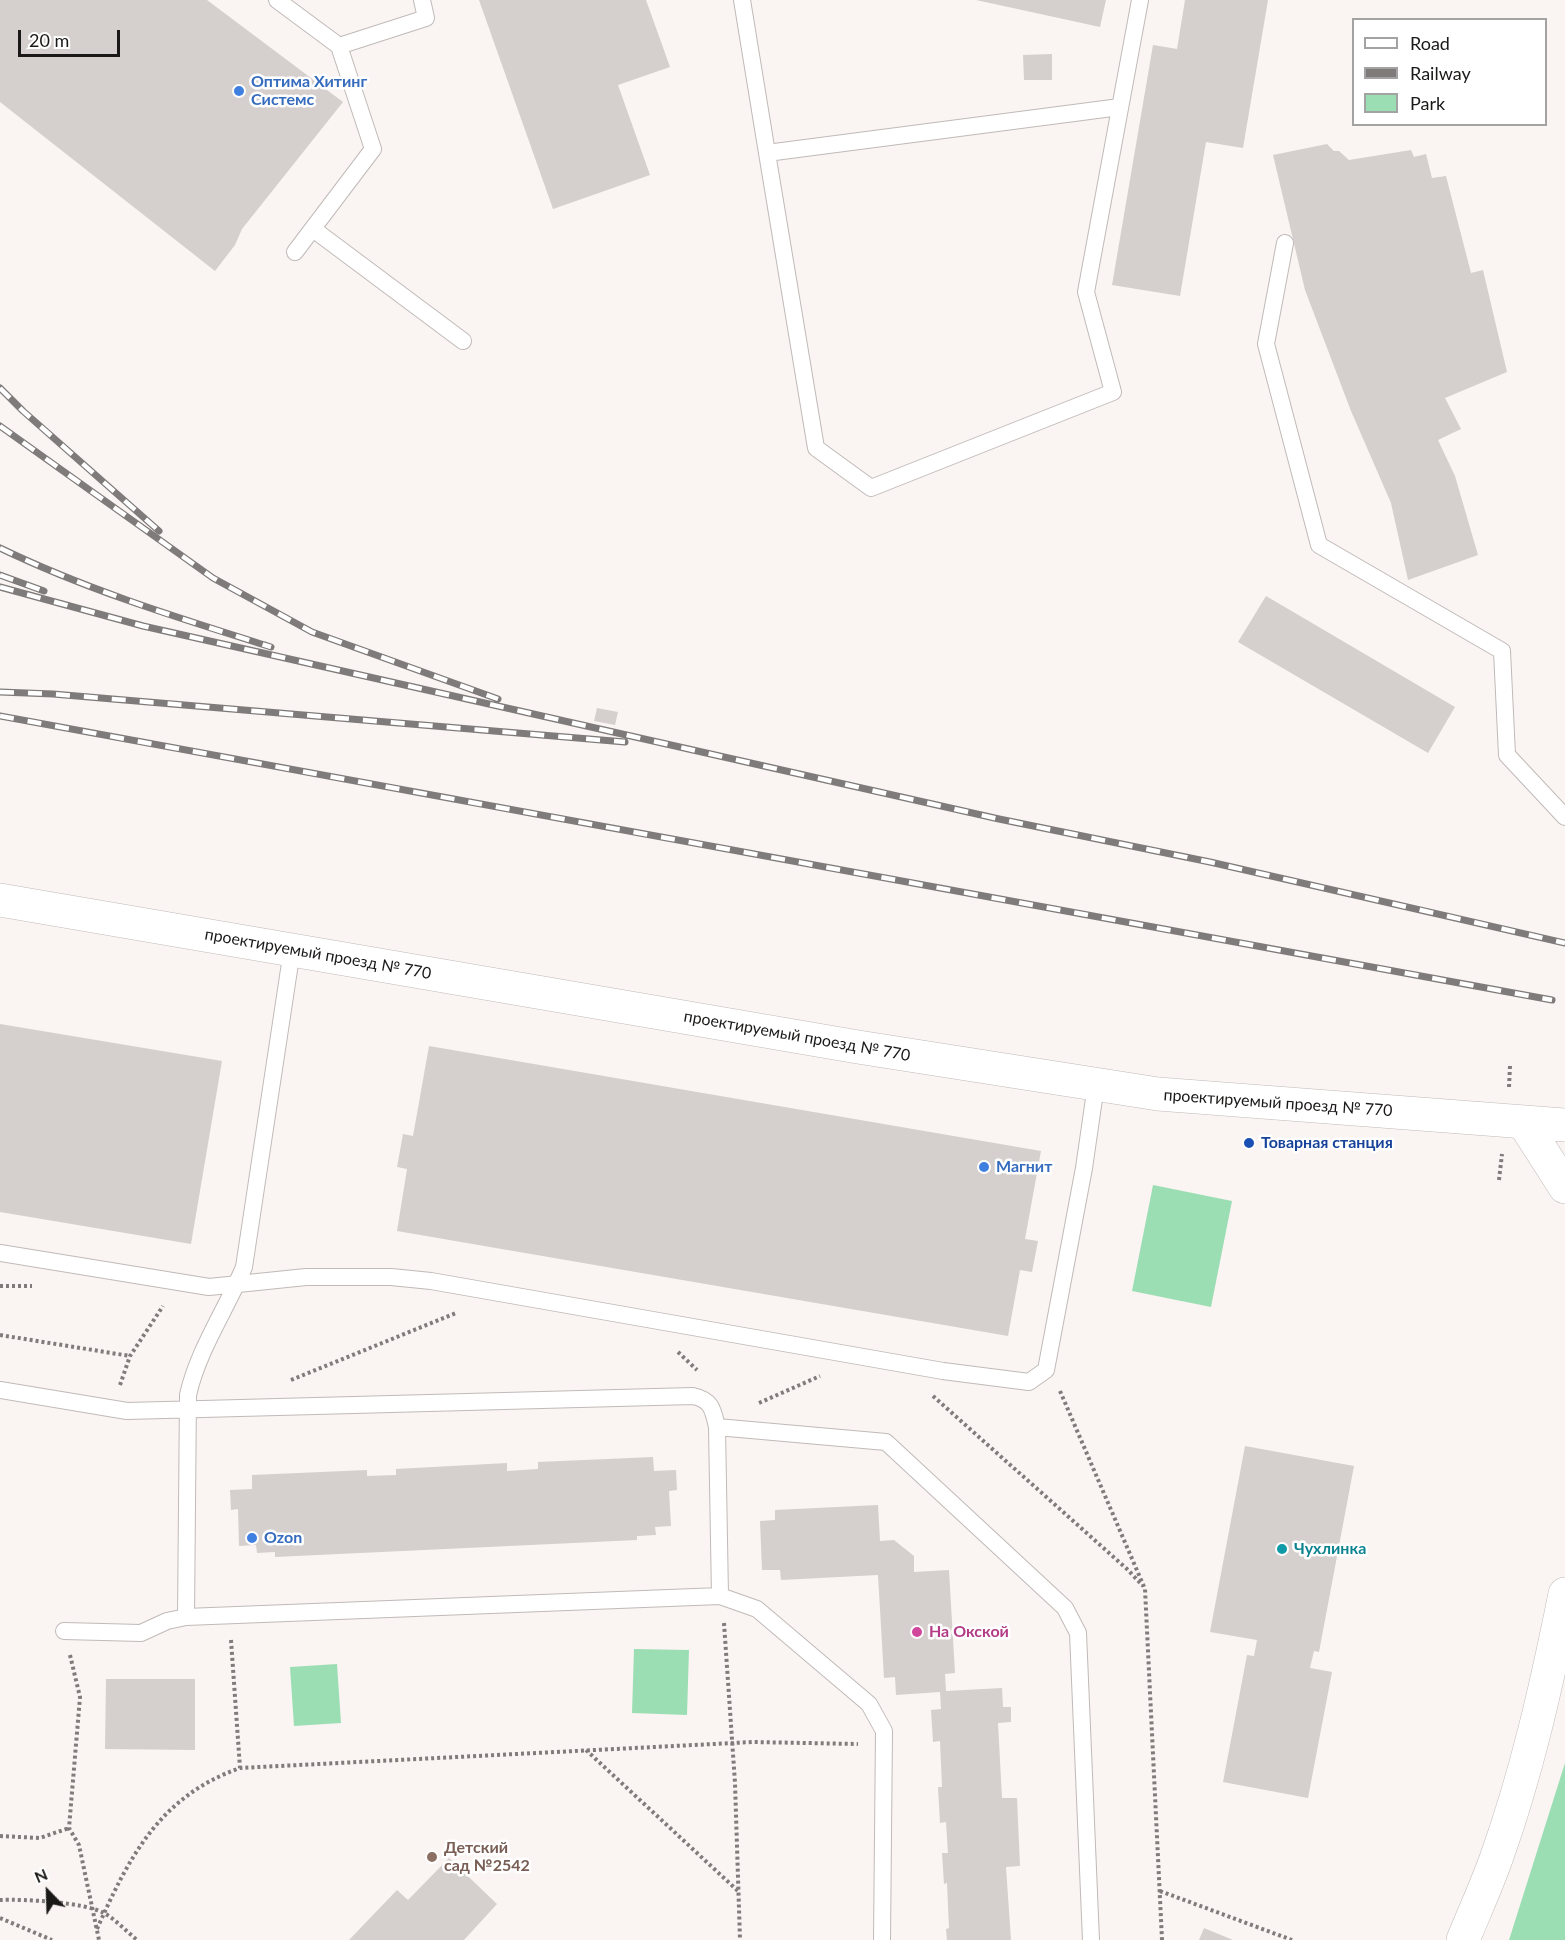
<!DOCTYPE html>
<html>
<head>
<meta charset="utf-8">
<style>
  body { margin:0 }
  #map { position:relative; width:1565px; height:1940px; overflow:hidden; background:#faf4f2; font-family:Lato,sans-serif }
  canvas { display:block }
  .legend { position:absolute; left:1352px; top:18px; width:195px; height:108px; box-sizing:border-box; background:#fff; border:2px solid #a4a3a3; margin:0; padding:8px 10px; list-style:none; font-size:18px; color:#1b1918 }
  .legend li { display:flex; align-items:center; gap:12px; height:30px }
  .legend b { width:30px; border:2px solid #a4a3a3 }
  .north { position:absolute; left:18px; top:1862px; width:60px; height:60px; -webkit-text-stroke:4px #fff; paint-order:stroke; rotate:337deg; font-size:16px; font-weight:700; line-height:24px; text-align:center; color:#1b1918 }
  .north::after { content:''; display:block; margin:auto; width:21px; height:27px; background:#1b1918; clip-path:polygon(50% 0,100% 100%,50% 72%,0 100%) }
  .scale { position:absolute; left:18px; top:30px; width:102px; height:27px; box-sizing:border-box; border:3px solid #1b1918; border-top:0; padding-left:8px; font-size:18px; line-height:21px; white-space:nowrap; color:#1b1918; -webkit-text-stroke:4px #fff; paint-order:stroke }
</style>
</head>
<body>
<div id="map">
<canvas width="1565" height="1940"></canvas>
<ul class="legend">
<li><b style="height:8px;background:#fff"></b>Road</li>
<li><b style="height:8px;background:#7f7b7a"></b>Railway</li>
<li><b style="height:16px;background:#9cdeb4"></b>Park</li>
</ul>
<div class="north">N</div>
<div class="scale">20 m</div>
</div>
<script>
const g = document.querySelector('canvas').getContext('2d');
g.lineJoin = 'round';
function fill(path, color) { g.fillStyle = color; g.fill(path, 'evenodd'); }
function trace(path, color, width, dash) { g.strokeStyle = color; g.lineWidth = width; g.lineCap = dash ? 'butt' : 'round'; g.setLineDash(dash || []); g.stroke(path); }
function drawText(font, color, halo, rows, align = 'center') {
  g.font = font + ' Lato,sans-serif'; g.lineWidth = 5; g.setLineDash([]); g.textBaseline = 'middle'; g.strokeStyle = halo; g.fillStyle = color; for (const [text, x, y, turn = 0] of rows) {
    g.save(); g.translate(x, y); g.rotate((+turn || 0) * Math.PI / 180); g.textAlign = isNaN(turn) ? turn : align; if (halo) g.strokeText(text, 0, 0); g.fillText(text, 0, 0); g.restore();
  }
}
fill(new Path2D(`
  M1153 1185 1232 1201 1211 1307 1132 1291Z
  M634 1649 689 1650 687 1715 632 1713Z
  M337 1664 341 1723 294 1726 290 1667Z
  M1565 1763V1940H1509Z`), '#9cdeb4');
fill(new Path2D(`
  M0 0H207L343 102 242 229 235 245 215 271 0 102Z
  M479 0H646L670 67 618 85 650 175 553 209Z
  M976 0H1106L1100 27Z
  M1185 0H1268L1243 148 1206 142 1180 296 1112 285 1153 45 1177 49Z
  M1052 54V80H1024L1023 55Z
  M1327 144 1334 151H1339L1349 160 1411 150 1414 157 1426 154 1432 178 1446 176 1471 273 1483 270 1507 372 1445 398 1461 429 1438 440 1455 476 1478 555 1408 580 1391 503 1351 411 1305 290 1273 155Z
  M1266 596 1455 707 1428 753 1238 642Z
  M597 708 618 712 615 725 594 721Z
  M0 1024 222 1061 191 1244 0 1212Z
  M429 1046 1041 1151 1025 1239 1038 1241 1032 1272 1020 1270 1008 1336 397 1231 407 1169 397 1167 403 1134 413 1136Z
  M1245 1446 1354 1466 1319 1652 1314 1651 1310 1668 1332 1672 1308 1798 1223 1782 1247 1655 1254 1656 1257 1640 1210 1632Z
  M653 1457 654 1471 676 1470 677 1490 669 1491 671 1526 655 1527 656 1535 637 1536V1540L275 1557V1552L257 1553 256 1545 239 1546 238 1509 231 1510 230 1490 252 1489V1475L367 1470V1476L396 1475V1469L507 1463V1471L538 1469V1462Z
  M878 1505 880 1541 894 1540 914 1556V1572L949 1570 955 1673 945 1674 946 1691 1002 1688 1003 1707H1011V1722L998 1723 1002 1798H1017L1020 1866 1006 1867 1011 1940H947L946 1929 949 1928 948 1906 947 1883 944 1884 942 1853H948L946 1822 940 1823 938 1787H942L940 1741 933 1742 931 1710 941 1709 940 1692 896 1695 895 1677 884 1678 878 1575 781 1580 780 1570H762L760 1521 775 1520V1510Z
  M106 1679H195V1750L105 1749Z
  M449 1858 497 1904 464 1940H349L397 1890 408 1900Z
  M1204 1928 1233 1940H1199Z`), '#d5cfcd');
const lane = new Path2D(`
  M277 0 339 46 373 149 295 252
  M742 0 767 153
  M339 46 426 18 422 0
  M1120 107 767 153 816 448 871 488 1113 392 1086 292 1140 0
  M313 229 463 341
  M1285 243 1266 344 1319 545 1502 651 1507 755 1565 817
  M0 1253 209 1287 306 1277H391L431 1281 943 1371 1029 1382 1046 1370 1084 1168 1096 1085
  M0 1390 127 1411 693 1396C712 1400 713 1410 717 1427L720 1596
  M717 1427 886 1442 1065 1608 1078 1633 1091 1940
  M186 1617 188 1395C198 1350 226 1310 244 1267L292 950
  M64 1631 141 1633 167 1621 186 1617 720 1596 757 1609 869 1704 884 1731 882 1940`);
const secondary = new Path2D(`
  M0 900 858 1047 1158 1094 1565 1125
  M1524 1123 1565 1187
  M1463 1940C1474 1913 1486 1887 1496 1859 1527 1773 1547 1683 1565 1594`);
trace(lane, '#c0bab8', 18);
trace(secondary, '#c0bab8', 34);
trace(new Path2D(`
  M1509 1087 1510 1066
  M1499 1180 1502 1154
  M0 1286H32
  M0 1335 130 1356
  M678 1352 697 1370
  M291 1380 456 1313
  M120 1385 130 1356 163 1306
  M1060 1391 1145 1589 1162 1940
  M933 1396 1127 1569 1143 1586
  M759 1403 820 1376
  M724 1623 735 1783 740 1940
  M231 1640 240 1768
  M70 1655 80 1697 69 1828 79 1845 99 1940
  M586 1750 738 1891
  M0 1836 40 1838 69 1828
  M1160 1891 1292 1940
  M0 1900C24 1899 83 1902 104 1913 116 1920 126 1931 137 1940
  M0 1918 52 1940
  M97 1929C129 1857 160 1796 240 1768L753 1742 858 1744`), '#807c7b', 4, [3, 3]);
trace(lane, '#fff', 16);
trace(secondary, '#fff', 33);
const rail = new Path2D(`
  M0 388 23 411 159 531
  M0 426 213 578 312 632 498 699
  M0 548C87 590 179 618 271 647
  M0 575 44 591
  M0 587 143 626 999 819 1210 862 1565 943
  M0 692 53 694 625 742
  M0 716 1552 1000`);
trace(rail, '#7f7b7a', 7);
trace(rail, '#fff', 4.5, [14]);
for (const [x, y, r, color] of [
  [239,91,6,"#3f7fe0"],
  [1249,1143,6,"#1a4fb4"],
  [984,1167,6,"#3f7fe0"],
  [252,1538,6,"#3f7fe0"],
  [1282,1549,6,"#0f9aa8"],
  [917,1632,6,"#d1479c"],
  [432,1857,6,"#8d6e63"]
]) { const dot = new Path2D(); dot.arc(x, y, r, 0, 2 * Math.PI); g.fillStyle = color; g.fill(dot); trace(dot, '#fff', 2); }
drawText('bold 16px', '#366cbe', '#fff', [
  ["Оптима Хитинг",251,82],
  ["Системс",251,100],
  ["Магнит",996,1167],
  ["Ozon",264,1538]
], 'left');
drawText('16px', '#1b1918', '#fff', [
  ["проектируемый проезд № 770",318,954,10],
  ["проектируемый проезд № 770",797,1036,10],
  ["проектируемый проезд № 770",1278,1103,4]
]);
drawText('bold 16px', '#164399', '#fff', [
  ["Товарная станция",1261,1143]
], 'left');
drawText('bold 16px', '#0d838f', '#fff', [
  ["Чухлинка",1294,1549]
], 'left');
drawText('bold 16px', '#b23c85', '#fff', [
  ["На Окской",929,1632]
], 'left');
drawText('bold 16px', '#785e54', '#fff', [
  ["Детский",444,1848],
  ["сад №2542",444,1866]
], 'left');
</script>
</body>
</html>
